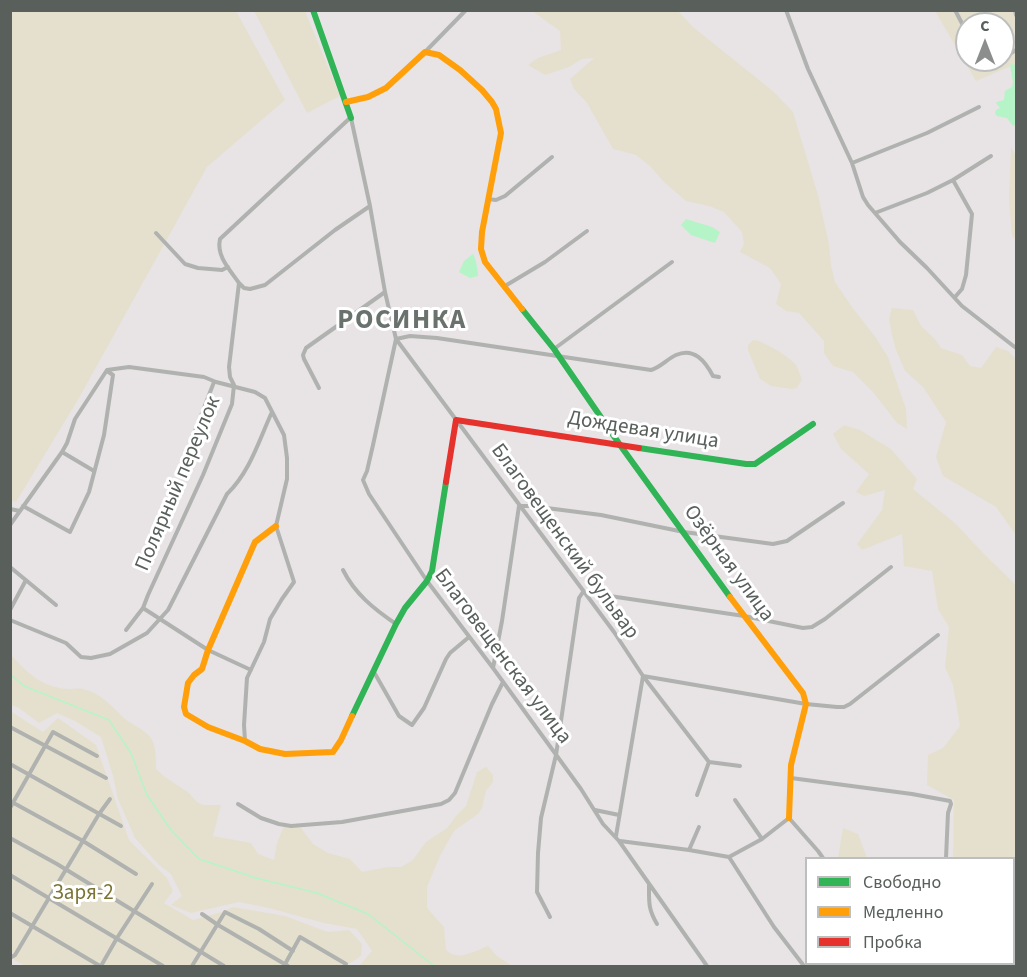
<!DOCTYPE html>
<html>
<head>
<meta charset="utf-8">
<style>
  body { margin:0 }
  #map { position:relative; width:1027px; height:977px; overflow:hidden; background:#e8e3e5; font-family:"Source Sans 3",sans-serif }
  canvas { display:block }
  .frame { position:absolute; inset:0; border:12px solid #59605c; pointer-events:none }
  .legend { position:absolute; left:805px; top:857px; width:210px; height:108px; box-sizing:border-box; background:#fff; border:2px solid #bdbfbe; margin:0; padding:8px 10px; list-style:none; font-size:18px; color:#59605c }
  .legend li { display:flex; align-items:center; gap:12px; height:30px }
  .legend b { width:30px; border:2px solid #bdbfbe }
  .north { position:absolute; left:955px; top:12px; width:60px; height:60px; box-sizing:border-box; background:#fff; border:2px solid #bdbfbe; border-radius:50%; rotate:0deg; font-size:16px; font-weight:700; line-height:24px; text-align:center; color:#59605c }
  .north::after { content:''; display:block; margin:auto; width:21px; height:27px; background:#8b8e8c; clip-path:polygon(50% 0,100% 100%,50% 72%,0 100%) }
</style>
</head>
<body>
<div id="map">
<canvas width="1027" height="977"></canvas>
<div class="frame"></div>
<ul class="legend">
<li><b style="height:8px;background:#30b455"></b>Свободно</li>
<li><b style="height:8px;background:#ff9f0a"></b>Медленно</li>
<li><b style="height:8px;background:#e5322d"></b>Пробка</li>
</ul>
<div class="north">С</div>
</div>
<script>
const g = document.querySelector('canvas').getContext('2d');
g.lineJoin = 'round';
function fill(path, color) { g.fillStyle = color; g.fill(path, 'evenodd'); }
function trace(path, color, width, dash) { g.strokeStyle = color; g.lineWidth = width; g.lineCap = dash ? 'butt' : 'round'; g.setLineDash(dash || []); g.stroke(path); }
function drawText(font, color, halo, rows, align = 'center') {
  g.font = font + ' "Source Sans 3",sans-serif'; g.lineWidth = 6; g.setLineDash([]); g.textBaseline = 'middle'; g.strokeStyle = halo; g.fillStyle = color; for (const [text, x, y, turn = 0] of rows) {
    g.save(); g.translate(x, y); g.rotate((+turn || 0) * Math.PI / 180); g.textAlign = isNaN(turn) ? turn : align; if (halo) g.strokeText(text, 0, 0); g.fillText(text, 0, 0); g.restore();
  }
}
fill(new Path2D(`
  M10 11H236L285 100 207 167 79 398 16 502 10 500Z
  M254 11H305L340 96 307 113Z
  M532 11H678L693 27 774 92 793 112 818 195 829 244 831 265 835 282 852 307 876 338 888 357 906 409 907 429 897 423 873 392 853 372 833 366 824 353V341L799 313 786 311 776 304 781 284 770 268 740 252 744 244 742 232 724 212 709 206 686 201 664 182 650 166 636 155 613 149 587 103 574 89 570 79 594 58 582 59 569 67 545 75 528 65 538 58 561 50 560 31Z
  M935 11H1016V64L976 81ZM967 24H1003V60H967Z
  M1011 147 1016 156V240L1012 236 1009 200Z
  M892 308 913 310 921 326 935 339 941 348 962 355 970 366 981 368 996 347 1008 351 1016 359V535L996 507 943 476 936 457 946 422 923 387 905 371 896 350 892 335 889 318Z
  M753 340C762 340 790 357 796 365 798 369 800 375 802 379L797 388 791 389 771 386 760 379 748 350V345Z
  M844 425 860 430 891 449 917 479 913 489 956 524 984 554 1016 585V966H908V964H1014V858H953L954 800 927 785 928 755 943 748 960 726 953 685 945 667 949 627 938 609 932 571 904 566 902 534 862 550 857 544 882 510 885 490 864 496 856 492 869 474 841 449 833 434Z
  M10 654C20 664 29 675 42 682 50 686 60 689 69 689 74 689 78 688 83 689 99 692 113 707 124 718 133 726 148 730 153 742 156 750 156 760 156 769L165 777 189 793 197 802 203 805H221L213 836 251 843 258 854 274 860 277 843 285 823 301 828 313 844 328 853 350 859 362 872 388 867H401L413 860 426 842 447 828 456 816 466 806 477 772 486 767 493 775V782L486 791 482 808 478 814 454 831 440 856 427 887V908L444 927 446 950C458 962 474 951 488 946L497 956 512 966H359L372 951 357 929 324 923 269 908 239 902 191 913 171 905 182 896 171 874 159 865 135 838 118 799 113 776 101 737 75 721 57 713 39 723 19 708 11 705Z
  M10 711 43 732 58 718 96 745 129 840 167 878 173 891 164 903 193 920 222 912 233 907 285 916 328 932 349 930 362 944 361 956 346 966H25L11 958Z
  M843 828 858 834 867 858H838Z`), '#e5e0ce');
fill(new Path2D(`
  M1012 64 1016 65V124L1013 126 1007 118 997 116 995 113 996 110 1000 108 996 103 997 102 1004 100 1005 91 1012 87 1013 82 1010 65Z
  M686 219 712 227 720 232 715 243 691 235 681 225Z
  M473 254C476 258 478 271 478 276L470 278 459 272 464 261Z`), '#b5f4c6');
trace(new Path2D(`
  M10 674 24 686 109 720 131 753 147 795 171 830 199 859 256 878 317 893 368 914 434 966`), '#b5f4c6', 1.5);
trace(new Path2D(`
  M786 10 808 69 852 163 863 197 868 205 900 242 927 268 962 306 1016 348
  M955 10 967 33
  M1015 10 1016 15
  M425 52 466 10
  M1003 58 1016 50
  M984 60 988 66 999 60
  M351 118 370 206 385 292 396 339 614 632 643 676 709 762
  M852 163 927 133 979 107
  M953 180 972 214 966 275 962 289 955 297
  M488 199 496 200 505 196 552 157
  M875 213 927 193 953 180 991 156
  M156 233 185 264 198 268 222 270 228 267
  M239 283 244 288 250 289 265 285 335 230 370 206
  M505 286 545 262 587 231
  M396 339 373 445 367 471 363 480 369 494 427 581 493 668 581 789 603 824 619 841 707 966
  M396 339 410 336 437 338 651 370C661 367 667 359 676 355 694 347 705 361 713 376L719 377
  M554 349 672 262
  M319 388 304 359 303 355 306 348 385 292
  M192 439 214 382
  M62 452 94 471
  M23 506 70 532 89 492 104 435 113 375 107 371
  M10 509 20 511
  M10 525 62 452 67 443 75 419 107 370 129 367 204 377 216 382 255 392 265 398 284 435 287 458V479L276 526 294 582 282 599 270 619 264 642 247 678 244 725 245 741
  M10 567 56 605
  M343 570C355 594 374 609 396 624
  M10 610 26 580
  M10 620 66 643 81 657 91 658 110 654 147 633 168 610 227 494C250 472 259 440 272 412
  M126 630 143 608
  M493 668 502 621 519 506H531L601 515 684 532 773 544 787 541 843 503
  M251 670 208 650 143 608 148 595 203 475 232 404 234 385 230 377 229 367 239 283C230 270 216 256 220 239L350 118
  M374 672 399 716 412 725 424 708 446 659 450 653 469 637
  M10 727 106 778
  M709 762 740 766
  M10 764 121 826
  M791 778 912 794 950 801 951 804 948 813 946 858
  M697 795 709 762
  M735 800 762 839
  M10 801 83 841 136 874
  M238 804 261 818 279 824 291 826 342 822 441 804 449 800 455 793 492 704 503 682
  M10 808 53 732 97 756
  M595 810 619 815
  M616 836 643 676 806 704 837 707H844L850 704 938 635
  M10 838 57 864 224 966
  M620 841 689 850 729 857 762 839 789 818 818 851 823 858
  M689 850 699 827
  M729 857 774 927 804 966
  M10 875 163 966
  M649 885C649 902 648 909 657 924
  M10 913 100 966
  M202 914 218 925 288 966
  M550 917 537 892 538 853 541 818 556 755 579 598 583 592 744 616 803 628 812 627 825 619 891 567
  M10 958 15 955 99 814 110 799
  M101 966 117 938 152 884
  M192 966 225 912 259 929 293 951
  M284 966 300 937 346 964`), '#b0b2b0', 4);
trace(new Path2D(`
  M313 10 351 118
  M522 309 554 349 620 445 730 597
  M639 448 746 464H755L813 424
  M352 716 396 624 405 608 427 581 432 571 446 482`), '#30b455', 6);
trace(new Path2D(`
  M346 102 368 97 386 88 425 52 439 55 460 70 482 90 492 102 496 109 501 133 482 232 481 249 485 262 522 309
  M276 526 255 542 208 650 202 669 194 675 188 683 184 707 186 714 208 727 245 741 260 749 285 754 333 752 341 740 352 716
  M730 597 803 693 806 704 791 765 789 818`), '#ff9f0a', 6);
trace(new Path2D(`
  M446 482 456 420 639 448`), '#e5322d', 6);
drawText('21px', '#59605c', '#fff', [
  ["Дождевая улица",643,431,9],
  ["Полярный переулок",179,484,-67],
  ["Благовещенский бульвар",564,542,54],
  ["Озёрная улица",728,564,54],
  ["Благовещенская улица",502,657,53]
]);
drawText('21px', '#7c7434', '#fff', [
  ["Заря-2",83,894]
]);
g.letterSpacing = '1.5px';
drawText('bold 27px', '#6a726d', '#fff', [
  ["РОСИНКА",402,322]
]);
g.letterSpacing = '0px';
</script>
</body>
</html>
